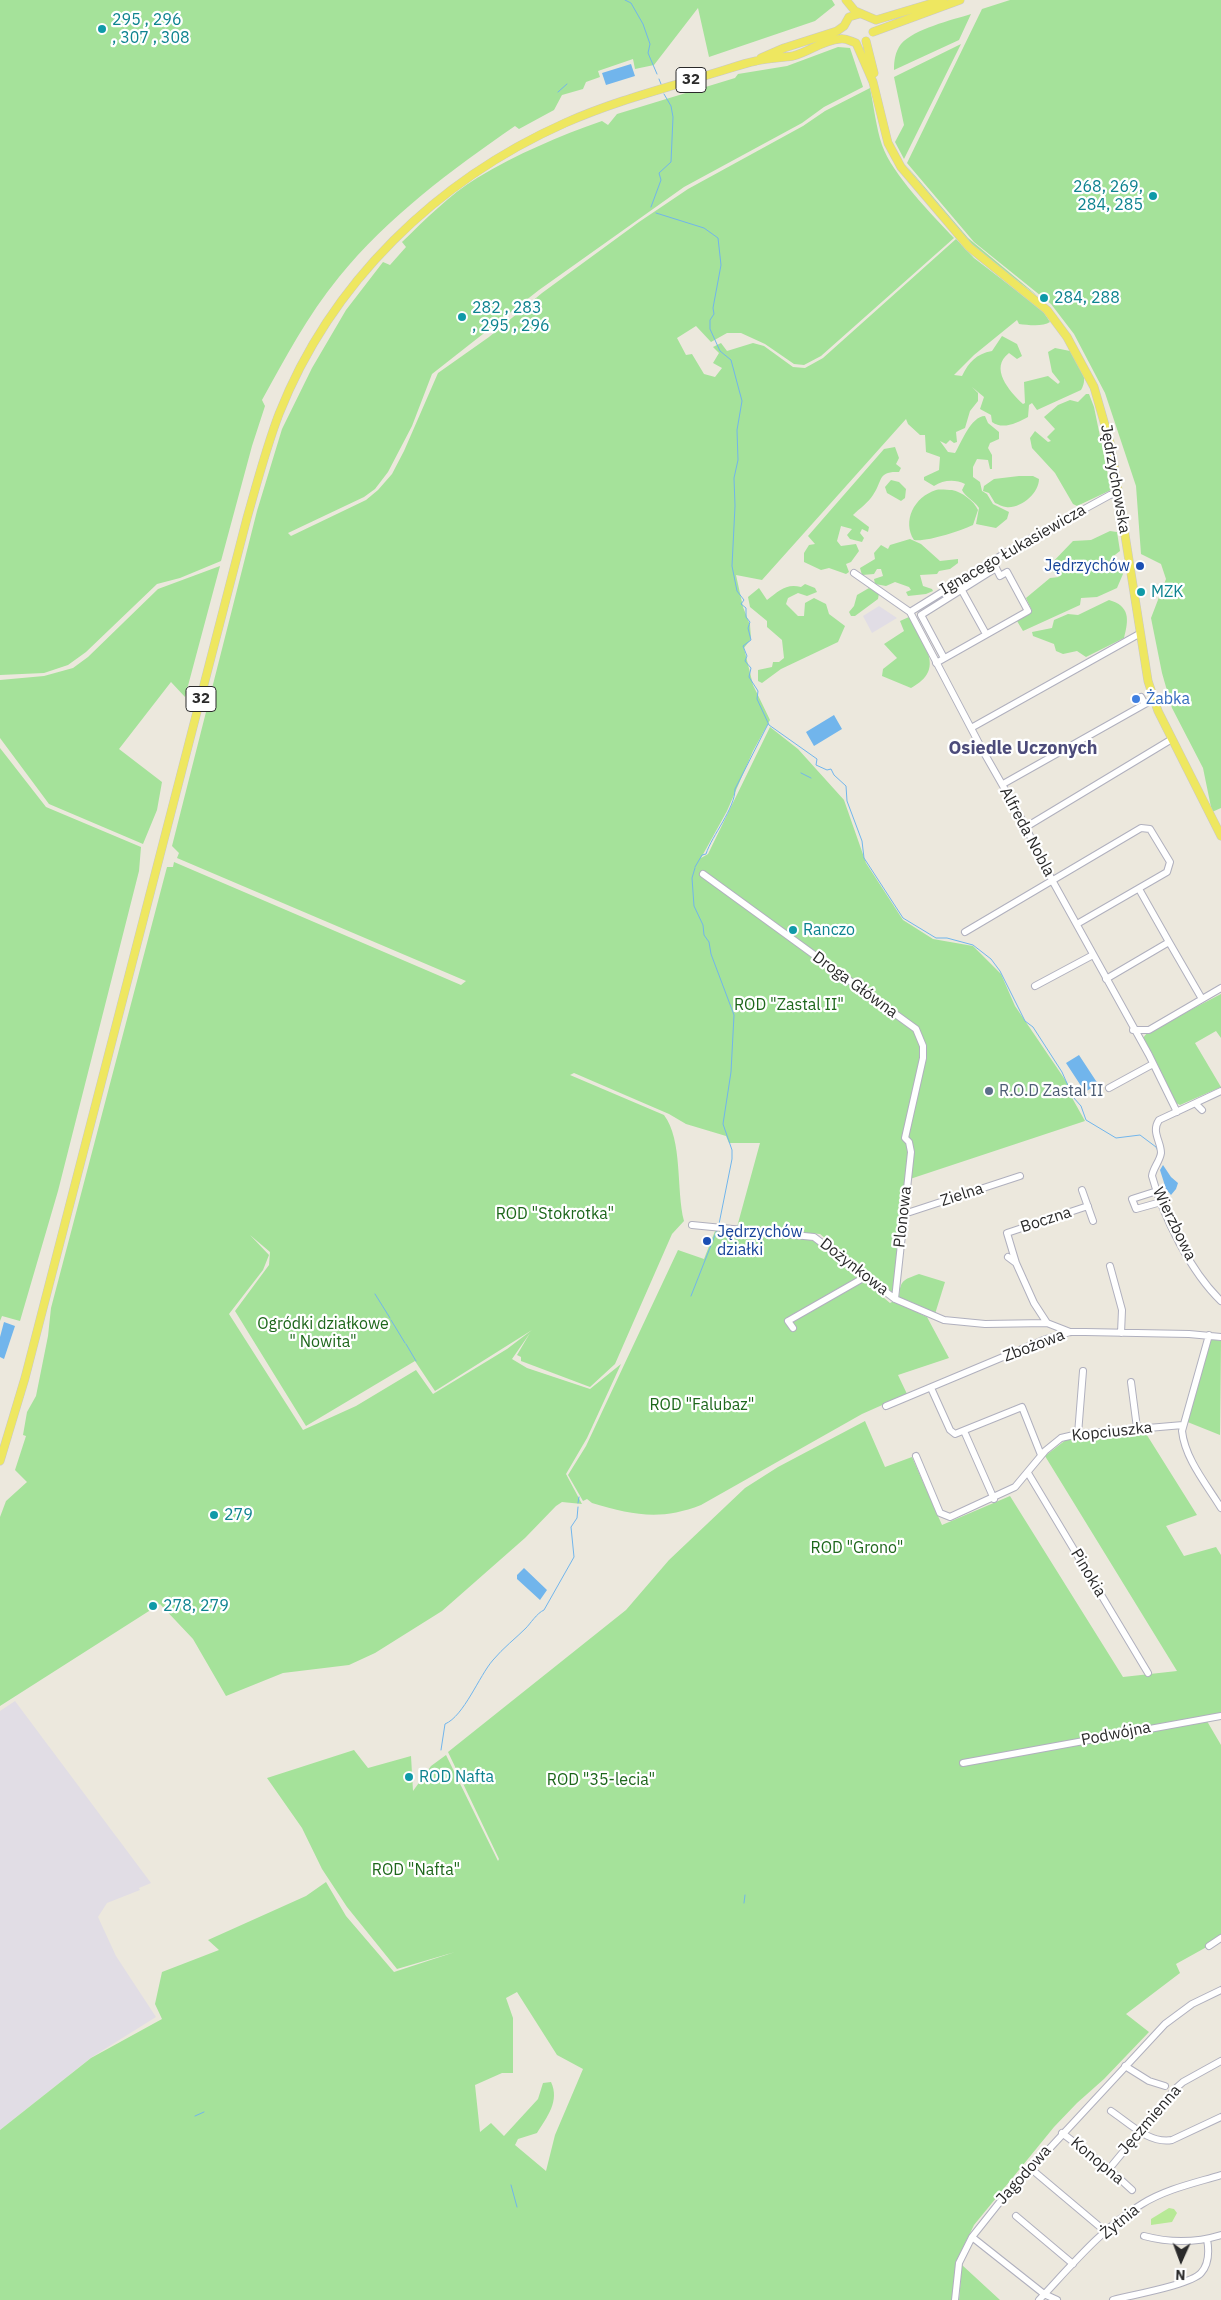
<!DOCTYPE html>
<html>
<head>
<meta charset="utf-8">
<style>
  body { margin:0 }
  #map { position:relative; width:1221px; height:2300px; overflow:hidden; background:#ece8dd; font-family:"IBM Plex Sans",sans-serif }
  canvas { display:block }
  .north { position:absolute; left:1156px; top:2235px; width:50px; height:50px; -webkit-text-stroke:4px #fff; paint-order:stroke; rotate:182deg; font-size:14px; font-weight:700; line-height:20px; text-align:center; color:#2a2a2a }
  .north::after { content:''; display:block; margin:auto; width:18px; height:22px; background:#2a2a2a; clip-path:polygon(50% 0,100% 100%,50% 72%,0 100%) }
</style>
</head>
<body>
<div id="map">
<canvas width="1221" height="2300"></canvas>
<div class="north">N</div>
</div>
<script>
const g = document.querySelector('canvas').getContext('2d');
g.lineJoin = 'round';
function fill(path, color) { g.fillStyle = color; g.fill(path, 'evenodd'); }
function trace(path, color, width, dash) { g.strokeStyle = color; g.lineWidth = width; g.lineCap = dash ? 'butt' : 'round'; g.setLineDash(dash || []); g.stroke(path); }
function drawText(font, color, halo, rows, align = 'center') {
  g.font = font + ' "IBM Plex Sans",sans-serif'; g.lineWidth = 4.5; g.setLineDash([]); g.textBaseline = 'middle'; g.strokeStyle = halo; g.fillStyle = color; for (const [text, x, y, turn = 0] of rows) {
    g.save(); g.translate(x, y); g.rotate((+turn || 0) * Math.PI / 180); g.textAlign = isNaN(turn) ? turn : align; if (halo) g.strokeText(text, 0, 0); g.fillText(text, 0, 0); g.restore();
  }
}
fill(new Path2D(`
  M879 606 897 618 872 633 863 616Z
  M15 1701 151 1883 139 1888 140 1890 107 1903 98 1917 116 1956 156 2017 92 2057 0 2130V1711Z`), '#e1dde5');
fill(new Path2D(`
  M0 0H832L835 5 815 21 709 57 698 8 654 65 635 69 633 59 598 71 600 77 586 82 583 89 562 95 554 110 519 129 515 126C451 170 388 217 339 277 308 315 285 358 262 400L265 406 252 446 221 561 180 578 157 584 86 652 68 665 44 673 0 675Z
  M1010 0H1221V808L1212 812 1203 768 1172 708 1162 673 1151 618 1166 579 1161 564 1141 554 1136 486 1105 393 1074 334 1051 304 974 242 907 163 982 9Z
  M971 14 959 40 894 70C894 61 895 52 901 44 914 29 952 20 971 14Z
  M961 44 904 159 895 142 904 125 894 77Z
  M838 47 850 48 863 87 824 107 802 123 684 187 539 290 432 374 412 426 388 472 375 489 364 497 288 533 291 536 366 500 378 490 392 474 404 451 438 373 489 337 542 293 639 222 688 189 803 126 825 111 870 88C874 107 876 127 882 145 892 174 932 215 954 238L821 356 804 365 794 364 765 344 741 333H727L711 342 696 326 677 338 686 355 692 354 704 374 715 377 722 368 713 363 719 353 713 347 721 343 727 351 753 343 764 346 793 367 805 368 823 358 956 239 974 258 1043 311 1050 322C1043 327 1028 325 1019 324L1017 320 974 355 954 375 962 376C969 362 976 354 992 351L1002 336 1017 344 1022 356 1017 359 1009 353C989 368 1009 391 1023 404L1025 403 1024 382 1048 376 1058 384 1060 382 1052 372 1048 352 1055 348 1070 351C1078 363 1090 376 1081 390L1037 410 1032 403 1029 405 1028 417C1017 423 1003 430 992 422L991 415 980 409 984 397 972 387 978 393V401L970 411 965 428 956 432 957 442 954 443 950 440 946 444 940 441 948 452 955 453C961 443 971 416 985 416L988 423 999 432V439L990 443 988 448 992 455V469H990L988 460 977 459 973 467V477L980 482 982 491 987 494 993 504 1009 512 1007 519 996 528 976 524 979 508C974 500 966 498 962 490L965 484C955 479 943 480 934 486L924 480V477L939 470 940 457 926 452 925 435H920L908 424 906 419 762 580 736 575 743 607 750 625 751 639 744 648 753 685 770 720 753 751 727 811 701 858 708 854 770 727 798 749 844 800 866 863 903 920 933 939 973 946 1001 974 1015 1006 1068 1084 1071 1096 1085 1121 910 1179 903 1208 893 1294 820 1234 737 1227 760 1143H729L726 1136 686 1124 669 1114 574 1073 570 1075 664 1115C683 1140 676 1190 684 1221L672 1234 615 1364 590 1387 521 1361V1357L517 1355 530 1333 512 1359 527 1368 590 1389 621 1364 587 1438 566 1474 582 1504 562 1502 556 1506 525 1538 442 1611 375 1653 349 1665 283 1673 226 1696 193 1639 160 1604 0 1706V1517L6 1501 27 1482 15 1470 26 1436 23 1435 27 1412 36 1396 48 1336 51 1308 167 867H173L174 862 461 985 466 981 177 858 179 853 172 846 257 511 282 429 312 368 346 310 383 262 390 265 406 247 402 242C425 220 449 195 477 178 517 154 559 136 602 121L608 125 617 114 735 78 738 74 787 66ZM250 1235 270 1252 269 1265 235 1311 306 1426 415 1361 435 1391 532 1330 507 1349 433 1394 416 1370 356 1406 303 1430 229 1314 263 1270 269 1255Z
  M905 164 968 238 1039 297 970 246Z
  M1086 394H1089L1094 407 1111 490 1077 506 1073 504 1055 473 1032 448 1030 438 1035 431 1048 442 1051 441 1047 437 1055 429 1044 417 1058 405 1070 400 1078 402Z
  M895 447 899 458 896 464 901 468 899 472C877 471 883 481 873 495 869 502 859 509 853 515L869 527 868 532 862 529 860 533 864 538 862 542 850 539 847 535 852 529 841 526 837 541 841 546 856 544 859 551 851 562 846 564 849 572 846 574 829 568 821 570 804 562V553L809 545 815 544 808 536 884 449Z
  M1019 476H1033L1039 479C1039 493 1021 509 1006 507 1003 507 998 504 995 503L989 493 983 491 984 486 994 479Z
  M891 480 899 482 906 489 905 498 901 501 887 493 885 487Z
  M952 490C962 492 974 501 978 510L973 525C960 531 927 542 914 540 902 521 914 497 936 490 940 489 947 490 952 490Z
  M1110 531 1117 532 1120 551 1111 558 1123 574 1117 588 1097 597 1081 598 1080 605 1023 631 1017 621 1032 611 1026 598 1050 578 1059 577 1048 567 1073 541 1091 540Z
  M910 539 921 544 940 561 958 559V563L950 569 939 571 937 574 920 575 923 586 932 589 933 591 926 594 908 596 906 592 911 590 909 587 895 582 886 586 875 584 874 579 883 576 881 569H877L874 574 862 575 860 568 875 559 874 553 881 545 888 549 890 545Z
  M220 566 185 697 171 682 119 749 162 782 157 810 143 844 49 804 0 738V680L44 676 73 668 88 657 158 589Z
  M805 584 815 588 817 592 807 596 798 593 788 598 786 604 798 616H804L805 603 814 598 826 604 829 614 845 626 838 642 781 669 762 683 758 681V670L772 667 773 662H779L784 658 782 640 767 627V621L750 607 748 597 759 588 767 600C779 591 786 583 801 587Z
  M869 588 879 593 878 599 855 616H851L849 612 854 606 857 595Z
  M1109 600C1130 606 1129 619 1124 638L1086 657 1077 651 1063 654 1056 651 1054 644 1033 636 1032 632 1052 628 1054 620 1068 614 1078 615Z
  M909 617C923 644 947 669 911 688L882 676 883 669 897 658 884 644 904 631 900 621Z
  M0 748 46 807 141 847 139 871 58 1191 20 1321 2 1316 0 1321Z
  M1221 994V1038L1216 1031 1195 1043 1221 1087 1180 1105 1174 1102 1142 1039 1148 1032Z
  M715 1231 803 1238 817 1242 890 1303 894 1301 927 1317 949 1358 898 1375 907 1394 862 1414 701 1505C660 1521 633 1515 592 1503L587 1499 583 1501 568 1475 586 1446 678 1250 704 1259Z
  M919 1274 945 1282 935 1314 899 1298C900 1280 903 1280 919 1274Z
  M1212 1339 1221 1341 1220 1435 1185 1421 1209 1340Z
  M865 1421 885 1467 912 1457 942 1525 1010 1496 1123 1677 1177 1671 1045 1456 1067 1439 1145 1432 1197 1515 1166 1526 1184 1556 1216 1547 1221 1555V1714L1204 1716 1221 1745V1939L1176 1964 1180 1973 1126 2014 1149 2032 1104 2079 1077 2103 1054 2127 974 2225 957 2260 953 2300H0V2130L91 2058 162 2019 155 2004 162 1972 219 1950 208 1940 306 1896 326 1882 346 1916 394 1972 455 1952 397 1969 347 1907 322 1869 302 1828 267 1778 354 1750 368 1768 411 1756 413 1791 431 1766 446 1755 498 1861 499 1859 448 1752 626 1610 669 1560 745 1488 778 1467ZM517 1992 557 2055 583 2069 555 2135 546 2171 515 2145 518 2139 537 2133C547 2117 560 2101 551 2082L543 2083 538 2099 504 2136 491 2123 480 2132 475 2085 502 2073H513V2018L506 1998Z
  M962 2265 1000 2300H959Z`), '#a5e29a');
fill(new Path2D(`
  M1169 2208 1174 2209 1177 2213 1172 2222 1151 2225V2219Z`), '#b7e996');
fill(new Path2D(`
  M631 64 635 76 606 85 602 73Z
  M834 715 842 729 814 746 806 732Z
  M1079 1055 1098 1084 1085 1092 1066 1063Z
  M1163 1165 1171 1177 1178 1183 1176 1189 1171 1195 1166 1189 1160 1170Z
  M4 1322 15 1326 4 1359 0 1357V1337Z
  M524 1568 547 1590 540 1600 517 1579V1575Z`), '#71b5ec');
trace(new Path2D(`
  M625 0 631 3 643 24 650 44 648 53 657 74
  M659 79 661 84
  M558 92 567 84
  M651 207 661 180 659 173 671 162 673 117 671 106 664 94
  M656 213 704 228 718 238 721 265 713 308 714 314 710 320V329L720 351 731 360 742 401 737 430 738 460 734 478 735 506 732 566 737 591 744 600 741 604 746 608V617L750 622 748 628 751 640 743 646 747 656 745 661 751 668 749 677 758 691 757 699 769 725 817 759 816 765 827 770 831 769 834 775 846 786 847 801 862 841 864 858 903 918 936 938H947L973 945 991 959 1000 971 1025 1021 1033 1027 1062 1072 1073 1097 1081 1106 1086 1120 1116 1138 1140 1135 1156 1147 1158 1151
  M801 773 811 778
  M695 867 702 855 706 854C712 835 735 809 735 789L768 724
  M695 868 692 878 694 906 703 925 704 935 709 942 711 954 734 1015 731 1072 723 1124 732 1150V1159L719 1224
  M375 1294 390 1318
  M691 1296 717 1230
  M391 1320 405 1343
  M406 1344 416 1361
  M578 1503 579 1497
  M441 1750 445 1724C464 1716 479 1676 493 1660 503 1648 516 1638 526 1628 530 1624 537 1613 544 1610L574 1557 571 1527 577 1518 578 1507
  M744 1903 745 1895
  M195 2116 204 2112
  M511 2185 517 2207`), '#71b5ec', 1);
const minor = new Path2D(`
  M854 573 910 612 983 751 1019 814 1052 880 1149 1055 1177 1112
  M960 587 986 634
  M910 612 1015 547 1110 495 1118 493
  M936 663 1028 611 1007 572 1000 576 996 568 921 615 944 658
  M1141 697 1145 704
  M971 728 1139 634
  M1003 784 1154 699
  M1026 827 1172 739
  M703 874 916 1029 923 1046V1058L905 1138 909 1142 911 1152 895 1299
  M965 932 1141 828 1150 829 1170 862 1167 872 1077 924
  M1169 942 1202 999
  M1106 979 1169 942 1139 889
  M1035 986 1093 955
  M1133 1030H1149L1221 988
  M1109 1088 1153 1064
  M1221 1091 1159 1120C1151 1132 1161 1141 1161 1153 1160 1161 1153 1168 1152 1176 1163 1217 1191 1272 1221 1301
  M1196 1104 1202 1110
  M1082 1190 1093 1221
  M1157 1191 1132 1199 1136 1209 1161 1202
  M904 1214 1020 1176
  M692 1225 814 1237 895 1299 944 1320 985 1324 1047 1323 1070 1332
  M1008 1257 1016 1263 1034 1303 1047 1323
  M1016 1263 1007 1233 1088 1206
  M1110 1266 1122 1310 1121 1333
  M793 1328 788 1321 865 1277
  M1209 1335 1182 1431C1185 1459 1207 1485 1221 1508
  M1131 1382 1137 1428
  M931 1388 950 1430 955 1434 1022 1407 1041 1455
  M886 1406 1046 1339 1070 1332H1085L1189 1334 1221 1337
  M964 1431 994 1499
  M1078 1434 1083 1371
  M916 1456 940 1513 950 1517 1015 1487 1045 1451 1061 1438 1078 1434 1183 1425
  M1028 1473 1148 1673
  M963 1763 1221 1716
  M1209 1946 1221 1938
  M1125 2066 1149 2081 1165 2086
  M1111 2111C1129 2123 1149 2144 1172 2140L1221 2117
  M1062 2133 1109 2169 1132 2190
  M1030 2168 1106 2232
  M1109 2169 1175 2089 1183 2082 1221 2061
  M1016 2216 1073 2264
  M1144 2236C1170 2243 1195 2243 1221 2235
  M972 2237 1044 2294 1057 2300
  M955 2300 959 2263 972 2237 999 2203 1165 2024 1192 2004 1221 1990
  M1039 2300C1070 2267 1103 2227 1142 2204 1166 2189 1195 2183 1221 2175
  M1113 2300C1131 2295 1190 2285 1201 2273 1209 2264 1209 2250 1207 2239`);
const major = new Path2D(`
  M846 0 855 11 876 20 943 0
  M873 32 960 0
  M866 41 874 73
  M761 58 784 48 837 31 844 26 849 17 859 14
  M0 1461 25 1378 247 518C257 483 266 448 279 414 331 282 437 180 565 123 612 102 662 89 711 74 726 70 741 64 756 61 768 58 781 58 793 56 809 52 823 40 840 39 846 38 850 41 856 43L873 82 888 143 901 167 969 247 1047 310 1067 337 1094 387 1111 446 1148 681 1158 711 1221 836`);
trace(minor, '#b0b0be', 8);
trace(major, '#c8c8c8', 9);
trace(minor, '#fff', 6);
trace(major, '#eee760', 8);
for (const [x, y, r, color] of [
  [102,29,5,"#0f9aa8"],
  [1153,196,5,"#0f9aa8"],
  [1044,298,5,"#0f9aa8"],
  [462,317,5,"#0f9aa8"],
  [1140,566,5,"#1a4fb4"],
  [1141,592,5,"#0f9aa8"],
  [1136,699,5,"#3f7fe0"],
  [793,930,5,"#0f9aa8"],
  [989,1091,5,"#5c6f8a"],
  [707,1241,5,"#1a4fb4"],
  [214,1515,5,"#0f9aa8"],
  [153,1606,5,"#0f9aa8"],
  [409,1777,5,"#0f9aa8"]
]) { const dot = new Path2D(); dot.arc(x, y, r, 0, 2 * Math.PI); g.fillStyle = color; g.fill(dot); trace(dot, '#fff', 2); }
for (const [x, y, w] of [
  [691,80,30],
  [201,699,30]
]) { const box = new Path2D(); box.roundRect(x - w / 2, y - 12.5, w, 25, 4); g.fillStyle = '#fff'; g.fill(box); trace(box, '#2a2a2a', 1); }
drawText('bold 15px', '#2a2a2a', null, [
  ["32",691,80],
  ["32",201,699]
]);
drawText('16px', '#0d838f', '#fff', [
  ["295 , 296",112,20],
  [", 307 , 308",112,38],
  ["268, 269,",1143,187,"right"],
  ["284, 285",1143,205,"right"],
  ["284, 288",1054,298],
  ["282 , 283",472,308],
  [", 295 , 296",472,326],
  ["MZK",1151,592],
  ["Ranczo",803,930],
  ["279",224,1515],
  ["278, 279",163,1606],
  ["ROD Nafta",419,1777]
], 'left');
drawText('16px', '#2a2a2a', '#fff', [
  ["Jędrzychowska",1115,479,80],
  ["Ignacego Łukasiewicza",1013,550,-30],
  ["Alfreda Nobla",1027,832,62],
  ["Droga Główna",855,985,36],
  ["Zielna",962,1195,-18],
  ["Plonowa",903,1217,-84],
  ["Boczna",1046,1220,-18],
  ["Wierzbowa",1174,1224,64],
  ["Dożynkowa",854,1267,38],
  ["Zbożowa",1034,1346,-21],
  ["Kopciuszka",1112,1432,-6],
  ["Pinokia",1088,1573,59],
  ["Podwójna",1116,1734,-11],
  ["Jęczmienna",1150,2120,-49],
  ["Konopna",1097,2161,40],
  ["Jagodowa",1024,2175,-48],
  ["Żytnia",1120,2222,-39]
]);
drawText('16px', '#164399', '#fff', [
  ["Jędrzychów",1130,566],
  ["Jędrzychów",717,1232,"left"],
  ["działki",717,1250,"left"]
], 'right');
drawText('16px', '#366cbe', '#fff', [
  ["Żabka",1146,699]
], 'left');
drawText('16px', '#1d671b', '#fff', [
  ["ROD \"Zastal II\"",789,1005],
  ["ROD \"Stokrotka\"",555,1214],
  ["Ogródki działkowe",323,1324],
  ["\" Nowita\"",323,1342],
  ["ROD \"Falubaz\"",702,1405],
  ["ROD \"Grono\"",857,1548],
  ["ROD \"35-lecia\"",601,1780],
  ["ROD \"Nafta\"",416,1870]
]);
drawText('16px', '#4e5e75', '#fff', [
  ["R.O.D Zastal II",999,1091]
], 'left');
drawText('bold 18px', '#4c4b7a', '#fff', [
  ["Osiedle Uczonych",1023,749]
]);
</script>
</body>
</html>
